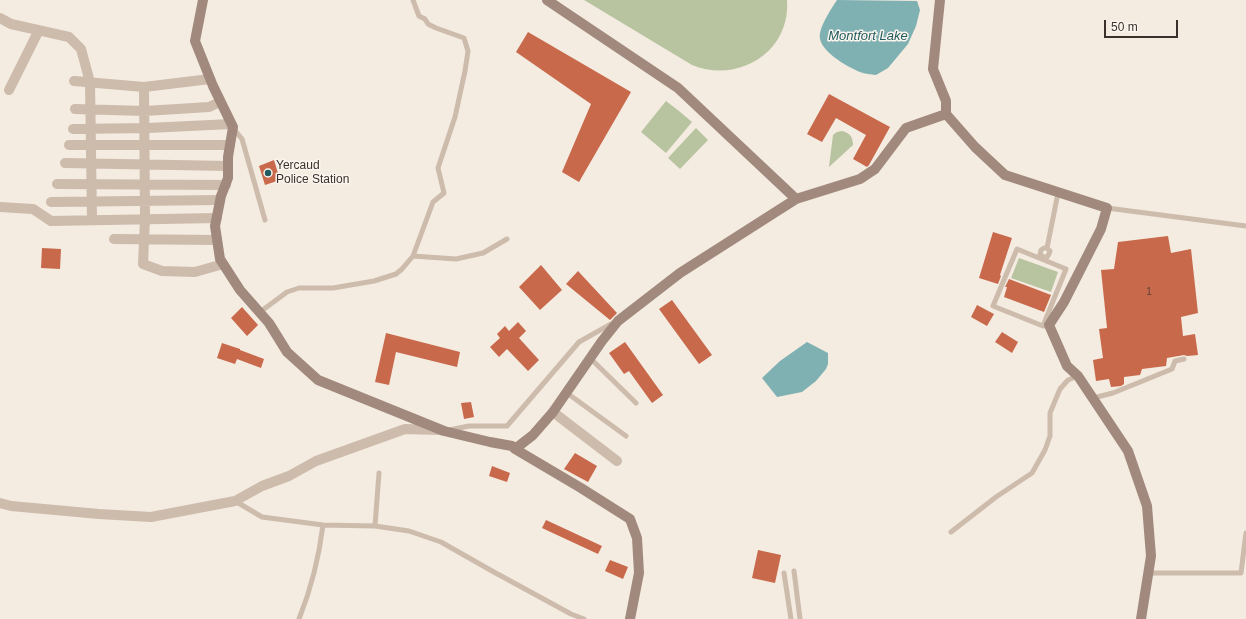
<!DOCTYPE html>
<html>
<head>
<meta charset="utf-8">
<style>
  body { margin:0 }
  #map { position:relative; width:1246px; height:619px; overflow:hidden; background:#f4ebe1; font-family:Helvetica,sans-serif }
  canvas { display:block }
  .scale { position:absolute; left:1104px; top:20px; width:74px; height:18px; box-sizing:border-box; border:2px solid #3b302b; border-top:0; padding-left:5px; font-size:12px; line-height:14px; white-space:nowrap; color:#3b302b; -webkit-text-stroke:3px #fbf5ee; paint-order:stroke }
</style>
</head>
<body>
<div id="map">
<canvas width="1246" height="619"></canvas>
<div class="scale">50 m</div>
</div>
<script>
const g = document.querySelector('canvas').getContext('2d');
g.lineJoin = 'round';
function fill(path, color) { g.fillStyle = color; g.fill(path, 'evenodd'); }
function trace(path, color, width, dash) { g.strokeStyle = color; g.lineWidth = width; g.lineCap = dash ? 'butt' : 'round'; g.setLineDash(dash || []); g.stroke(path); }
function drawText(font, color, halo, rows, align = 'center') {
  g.font = font + ' Helvetica,sans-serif'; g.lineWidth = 3; g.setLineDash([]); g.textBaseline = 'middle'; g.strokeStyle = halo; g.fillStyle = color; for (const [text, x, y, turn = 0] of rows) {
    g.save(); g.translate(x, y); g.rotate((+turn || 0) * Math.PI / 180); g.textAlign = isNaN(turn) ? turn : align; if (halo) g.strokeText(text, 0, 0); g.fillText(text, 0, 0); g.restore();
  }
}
fill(new Path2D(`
  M584 0H787C791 52 738 84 692 65Z
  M666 101 679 111 677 114 679 111 692 122 666 153 641 132Z
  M696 128 708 140 680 169 668 158Z
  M842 131C850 133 853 137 853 145L829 167 833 135 837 132Z
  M1019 258 1058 272 1051 292 1011 278Z`), '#b8c4a0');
fill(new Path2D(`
  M837 0 917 1 920 10 916 26 908 44 888 68 876 75C871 74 865 74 860 72 848 67 816 50 820 33 822 23 831 9 837 0Z
  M807 342 828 353V364L826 369 816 381 802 392 777 397 762 378 780 361Z`), '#7fb0b2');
fill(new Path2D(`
  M528 32 631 92 579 182 562 172 591 104 516 52Z
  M829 94 890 127 869 165 867 167 853 159 866 135 836 118 822 142 807 134Z
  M274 160 280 180 265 185 259 166Z
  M993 232 1012 238 1000 275 1001 276 998 284 979 278Z
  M1168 236 1171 253 1191 249 1198 313 1181 317 1183 336 1195 334 1198 355 1187 356 1184 355 1167 358 1166 366 1142 369 1140 375 1124 377V384L1121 386 1111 387 1109 379 1096 381 1093 360 1103 358 1099 329 1107 328 1101 270 1114 269 1118 242Z
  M42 248 61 249 60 269 41 268Z
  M541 265 562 290 540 310 519 287Z
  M578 271 617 313 610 320 566 284Z
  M1009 279 1051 295 1044 312 1004 297 1007 287H1005Z
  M672 300 712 355 699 364 659 309Z
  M977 305 994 314 987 326 971 317Z
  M242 307 258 325 247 336 231 318Z
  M518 322 526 331 519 338 539 360 528 371 507 349 499 357 490 347 500 338 497 334 505 326 509 331Z
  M1002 332 1018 342 1012 353 995 342Z
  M386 333 460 352 457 367 396 352 389 385 375 382Z
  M625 342 663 395 652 403 629 371 624 374 609 353Z
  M222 343 240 349V350L264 359 261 368 237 359 235 364 217 358Z
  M471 402 474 417 464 419 461 403Z
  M575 453 597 466 588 482 564 469Z
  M492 466 510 473 507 482 489 476Z
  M546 520 602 546 598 554 542 528Z
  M758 550 781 555 775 583 752 578Z
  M610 560 628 567 623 579 605 571Z`), '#c8694b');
trace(new Path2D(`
  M233 128 242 139 265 220
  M1107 208 1246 226
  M1047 248H1044L1041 250 1040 254 1043 257H1047L1049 254 1050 251 1047 248 1058 193
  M1017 249 1066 269 1043 326 993 306Z
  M413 256 456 259 483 253 507 239
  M260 312 287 292 299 288H333L374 281 396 274 402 269 413 256 433 202 444 193 438 168 455 117 465 71 468 51 464 38 436 28 428 24 425 19 419 16 413 0
  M590 358 636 403
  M567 393 626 436
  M1093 398 1113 393 1172 369 1175 361 1184 359
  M449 430 469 426H507L579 342 611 324
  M235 501 262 517 323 525 375 526 409 531 441 542 492 571 571 614 584 619
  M375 526 379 473
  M951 532 996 497 1032 473 1045 450 1050 436V413L1060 389 1068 380 1078 376
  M794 571 800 619
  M784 573 791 619
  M1149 573H1241L1246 533
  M299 619C311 589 319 557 323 525`), '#cdbbac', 5);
trace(new Path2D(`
  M0 18 11 24 69 37 81 49 90 82 92 220
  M74 81 144 87 210 79
  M144 87 145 219 143 264 162 271 195 272 223 264
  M9 90 39 30
  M75 109 145 111 209 107 220 102
  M73 129 148 128 231 124
  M69 145H230
  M65 163 228 166
  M57 184 226 185
  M51 202 220 200
  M0 207 33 209 51 221 217 218
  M114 239 217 240
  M553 412 617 461
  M0 503 11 506 99 514 151 517 235 501 262 486 289 476 316 461 405 429 440 430`), '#cdbbac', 10);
trace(new Path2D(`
  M203 0 195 41 213 86 233 127 228 157V178L221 196 215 226 220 259 240 290 269 323 287 352 318 380 444 431 490 442 512 446 515 449 581 488 630 519 637 538 639 573 630 619
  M547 0 678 88 796 199
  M940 0 933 69 946 101V114L975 147 1005 175 1107 208 1101 229 1064 302 1049 325 1067 366 1078 376 1128 451 1147 506 1151 556 1141 619
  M515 449 533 435 553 412 602 341 618 321 680 273 796 199 860 179 875 169 906 128 946 114`), '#a18a7d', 10);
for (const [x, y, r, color] of [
  [268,173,4,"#1f5a5e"]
]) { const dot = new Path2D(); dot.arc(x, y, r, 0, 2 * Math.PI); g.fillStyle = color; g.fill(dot); trace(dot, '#fbf5ee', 1.5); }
drawText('10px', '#5e3e33', null, [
  ["1",1149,292]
]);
drawText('12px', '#3b302b', '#fbf5ee', [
  ["Yercaud",276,166],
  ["Police Station",276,180]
], 'left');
drawText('italic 13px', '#1f5a5e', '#fbf5ee', [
  ["Montfort Lake",868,36]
]);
</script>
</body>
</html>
